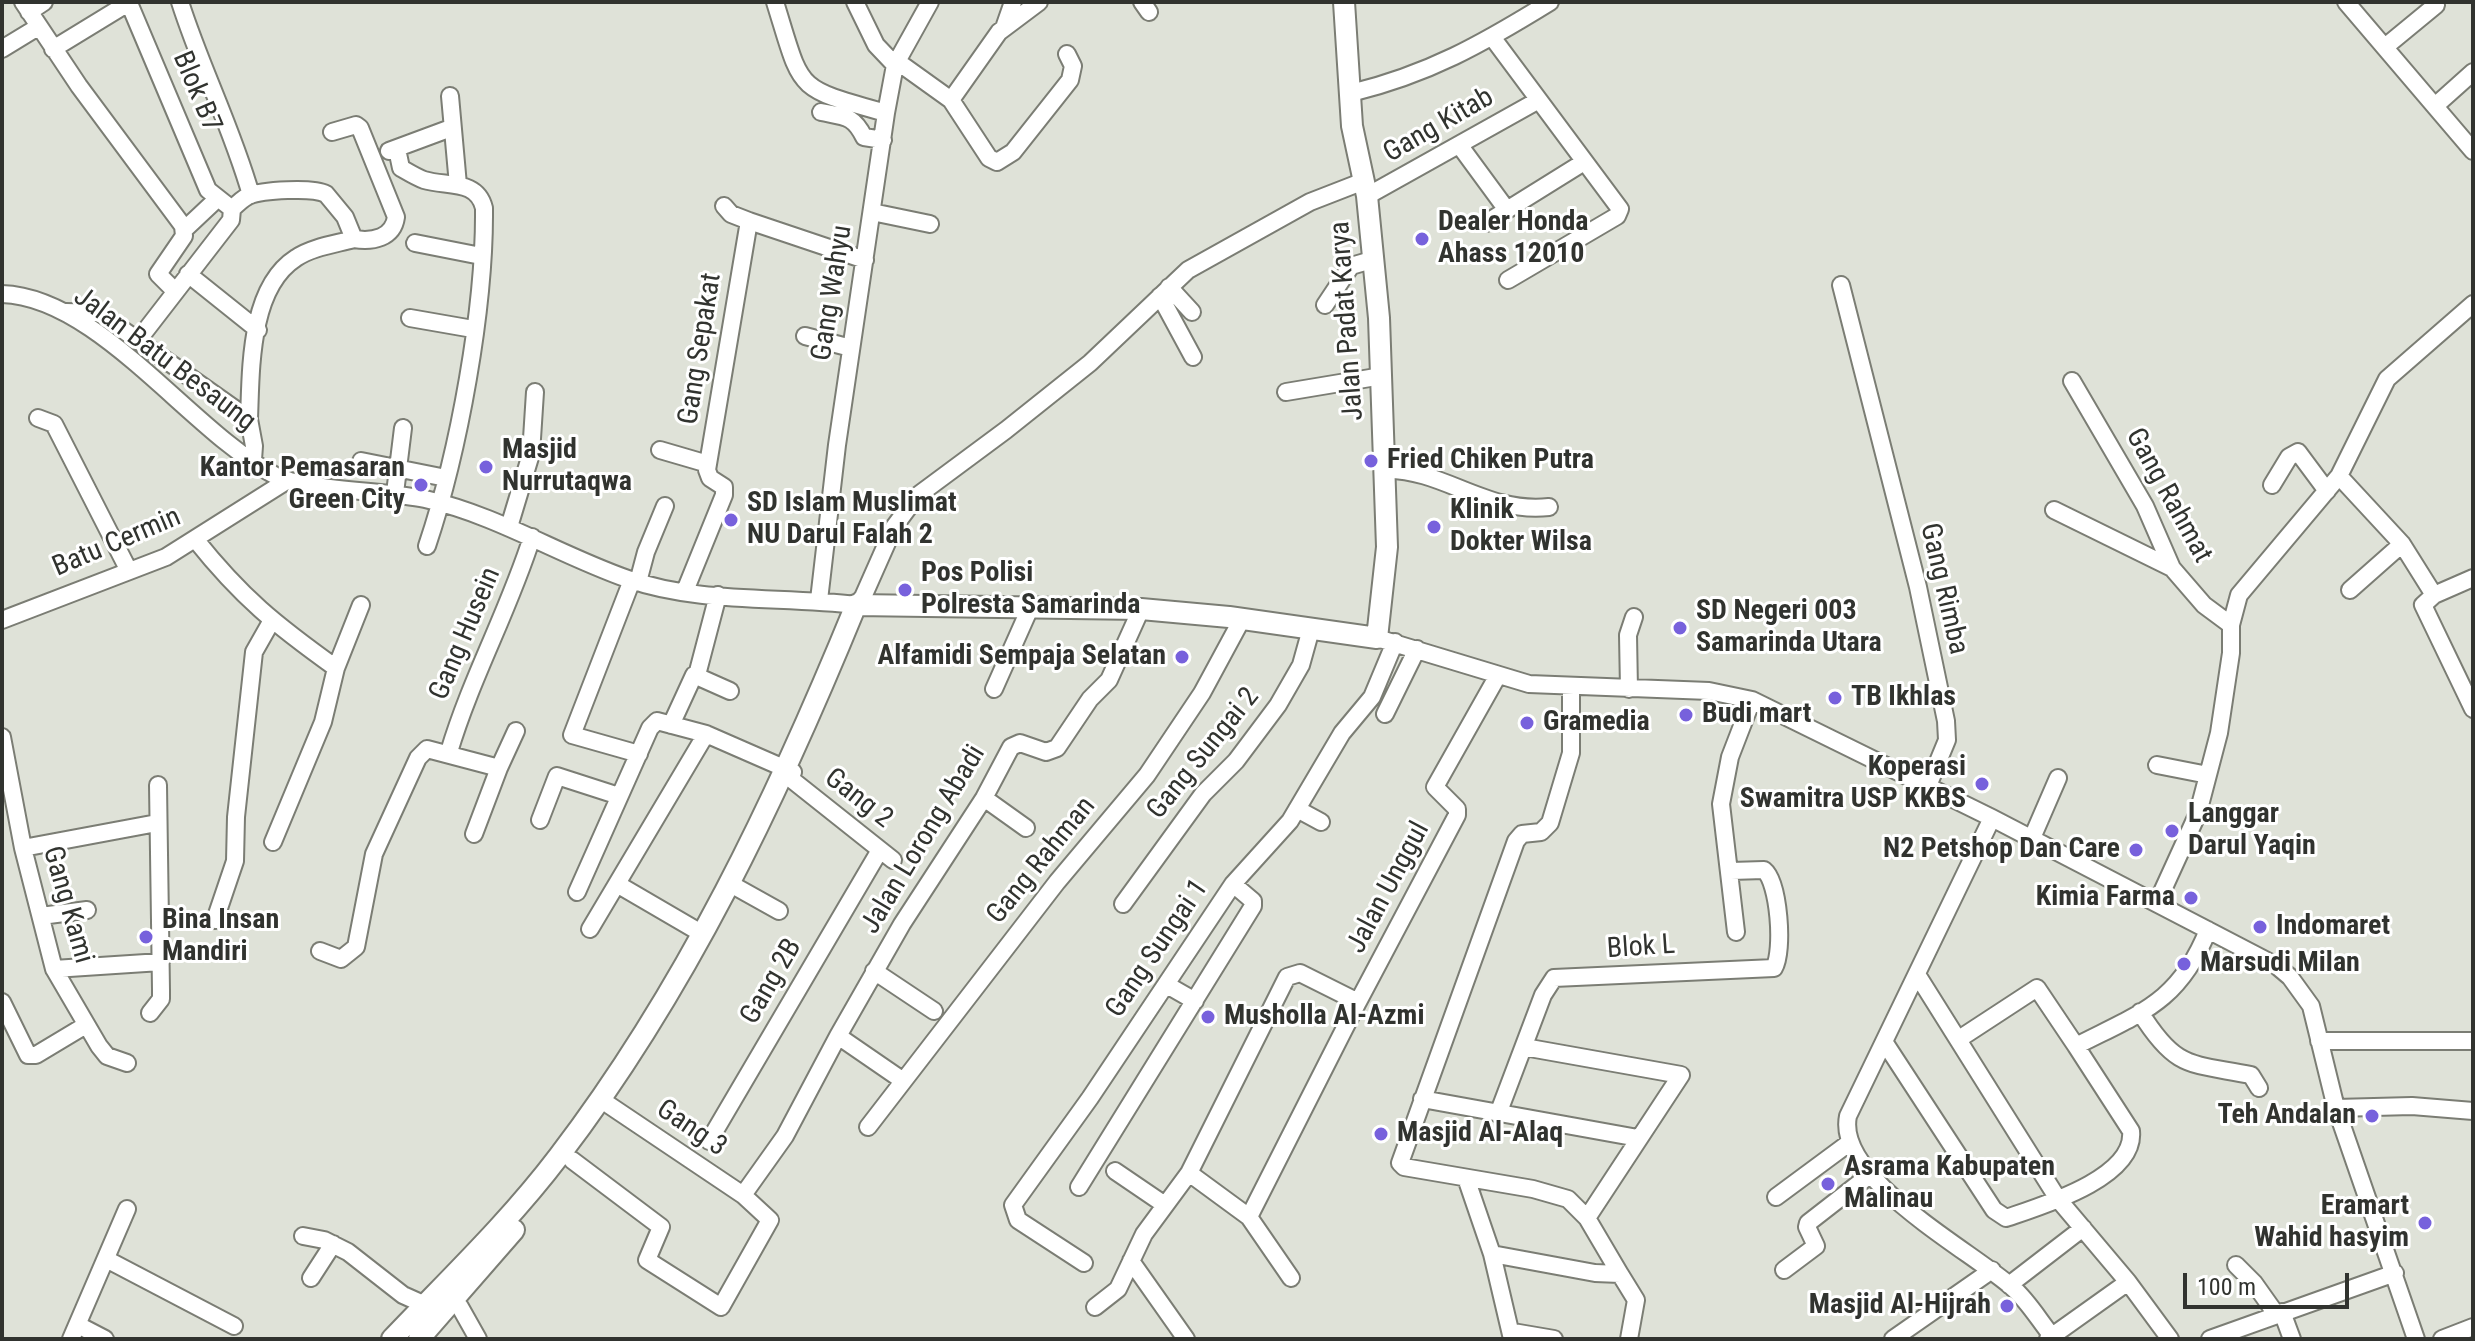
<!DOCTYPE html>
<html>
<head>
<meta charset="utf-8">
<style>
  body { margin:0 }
  #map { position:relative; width:2475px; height:1341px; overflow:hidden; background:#dfe2d8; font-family:"Roboto Condensed",sans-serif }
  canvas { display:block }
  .frame { position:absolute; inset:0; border:4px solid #31332f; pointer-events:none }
  .scale { position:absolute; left:2183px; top:1273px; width:166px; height:36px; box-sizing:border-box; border:4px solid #31332f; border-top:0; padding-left:10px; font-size:24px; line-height:28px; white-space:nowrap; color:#31332f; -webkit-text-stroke:6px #fff; paint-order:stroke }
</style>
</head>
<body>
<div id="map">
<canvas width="2475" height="1341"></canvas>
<div class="frame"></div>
<div class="scale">100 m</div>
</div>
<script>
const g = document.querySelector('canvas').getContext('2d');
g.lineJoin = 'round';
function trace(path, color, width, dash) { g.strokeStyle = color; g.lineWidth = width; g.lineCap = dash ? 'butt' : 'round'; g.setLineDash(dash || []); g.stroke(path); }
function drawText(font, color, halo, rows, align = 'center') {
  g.font = font + ' "Roboto Condensed",sans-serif'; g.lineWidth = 6; g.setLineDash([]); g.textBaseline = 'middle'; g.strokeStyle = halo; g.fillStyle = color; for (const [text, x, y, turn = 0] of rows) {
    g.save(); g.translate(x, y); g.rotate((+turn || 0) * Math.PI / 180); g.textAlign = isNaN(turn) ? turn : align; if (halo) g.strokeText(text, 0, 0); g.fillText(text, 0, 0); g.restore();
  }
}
const minor = new Path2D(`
  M23 2 79 86 183 226 184 236 158 274 174 290
  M180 2C201 68 232 128 251 195
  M775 2C803 92 793 87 886 113
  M855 2 876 45 895 65
  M1142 2 1149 12
  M2346 2 2473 151
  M129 3 208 190 232 209
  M29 12 44 2
  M1005 25 1013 2
  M1492 37 1620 209 1617 216 1508 280
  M2385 47 2436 5
  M2 49 38 27
  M53 49 130 2
  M898 62 951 100 999 32 1039 2
  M1351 93C1429 74 1482 44 1550 2
  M450 96 458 185
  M951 100 989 158 997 162 1013 152 1070 80 1073 66 1067 54
  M2435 106 2473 72
  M821 112C845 117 853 115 864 137L883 140
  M332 132 356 125 360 128 396 217C393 238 373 242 354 239
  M1460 146 1507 210
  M397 149 401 168C408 172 416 177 424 180 447 187 477 179 484 208 485 308 459 451 427 546
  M389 151 451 128
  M1367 196 1537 101
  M724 206 731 214 749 221
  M872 212 930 224
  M1486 223 1584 162
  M184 230 217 199
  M415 243 481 256
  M188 274 258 330
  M1841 285 1918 587 1946 721 1947 740 1928 786
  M1169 287 1192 312
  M2 294C99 297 191 432 276 476 304 490 388 491 425 499 497 515 559 555 628 579 699 604 781 596 856 605L863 597 894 527 917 496 1006 430 1090 363 1188 270 1310 202 1364 181
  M1160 296 1193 357
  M1325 305 1351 266 1375 259
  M66 312 99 313 249 419 254 446 253 460
  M410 318 473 329
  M805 336 851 348
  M139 339 231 220 232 209C237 204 242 199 248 196 262 190 313 187 326 194L345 217 354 239C336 244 312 247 296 258 249 288 251 370 249 419
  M2072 381 2145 506 2172 568 2204 605 2231 625
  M1286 392 1382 376
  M38 418 54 424 128 569
  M660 450 708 464
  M361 461 446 478
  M1386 470C1444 469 1485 514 1549 507
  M2339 476 2402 544 2434 595 2423 605 2473 709
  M2272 485 2289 457 2298 452 2327 491
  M395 493 403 428
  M2054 510 2172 568
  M509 527 531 454 535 392
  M195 539C242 598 276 625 336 668
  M632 580 572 735 639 754
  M638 582 646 552 665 506
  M2350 590 2402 544
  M685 591 724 495V487L710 478 707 470 749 221 865 260
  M2434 595 2473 578
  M819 600 837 445 886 113 895 65 930 2
  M2 620 166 557 288 480
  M1377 638 1529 684 1709 691 1752 700 1992 818 2277 966 2290 977 2311 1006 2336 1108 2416 1339
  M697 675 718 595
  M994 689 1030 608
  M1629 689 1628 635 1634 617
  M1385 714 1417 649
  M671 725 694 675 730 691
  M2 737 23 848 54 969 99 1046 107 1056 127 1063
  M449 752C471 678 509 610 532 537
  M2157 765 2208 775
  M499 768 516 731
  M791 779 893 860
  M984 798 1026 828
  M1297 809 1321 822
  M1992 818 1848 1116C1835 1179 1972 1251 2013 1288 2028 1301 2039 1320 2052 1336
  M540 820 557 776 619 796
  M2032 838 2058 778
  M273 842 323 722 336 668 361 605
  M23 848 157 823
  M617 884 701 933
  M736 887 779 911
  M577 892 650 728 657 721 706 734 793 772
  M2157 903 2198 813 2219 733 2231 653V625L2239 595 2339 476 2387 379 2473 304
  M1123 904 1203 794 1236 761 1278 705 1301 665 1311 629
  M41 916 87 910
  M215 920 235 861 236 817 254 652 271 622
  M590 929 706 734
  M1736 932 1721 804 1730 757 1752 700
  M320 951 341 959 356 947 374 854 418 758 427 749 499 768 474 834
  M54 969 161 962
  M874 971 934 1011
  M1918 976 2058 1199 2128 1282 2170 1339
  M1167 985 1195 1001
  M2 1002 28 1055H36L86 1025
  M1358 1002 1249 1217 1189 1173 1287 977 1300 973 1358 1002 1457 815V809L1435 787 1497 677
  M2140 1012C2176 1070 2190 1063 2251 1075L2259 1088
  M150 1013 161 999V990L158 785
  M1959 1039 2037 988 2076 1046
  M2319 1041H2473
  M1885 1043 1994 1210 2006 1218C2041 1206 2136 1178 2131 1131L2076 1046C2140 1013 2179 1003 2208 930
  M1524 1047 1681 1075 1587 1218 1568 1199 1533 1189 1404 1167 1400 1163 1516 841 1522 834 1541 832 1550 823 1571 753V688
  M902 1080 838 1036 902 924 984 798 1011 747 1020 743 1046 752 1057 748 1090 699 1109 680 1141 609
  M1422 1099 1638 1138
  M2336 1108 2412 1106 2473 1111
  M1498 1114 1543 995 1554 978 1774 968C1784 951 1779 882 1764 870L1731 871
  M868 1127 1057 882 1147 775 1202 693 1242 619
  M709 1141 880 850
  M572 1160 661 1227 647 1260 721 1307 770 1220 743 1195 609 1105
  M1115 1171 1165 1205
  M1466 1178 1492 1254 1595 1273 1620 1274 1587 1218
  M1079 1187 1253 906V901L1233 884
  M743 1195 785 1136 838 1036
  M1776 1197 1849 1143
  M1249 1217 1291 1278
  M303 1236 324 1240 348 1252 403 1295 432 1308
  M1492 1254 1512 1339
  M106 1259 234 1326
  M1131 1261 1186 1339
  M1084 1263 1018 1220 1013 1205 1090 1098 1233 884 1290 821 1342 733 1372 697 1395 642
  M2236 1265 2254 1283 2276 1314
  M1784 1270 1816 1246 1807 1227 1808 1223 1871 1174
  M1620 1274 1636 1300 1629 1339
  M311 1278 333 1244
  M2009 1285 2083 1228
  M445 1292 460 1307 478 1339
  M1095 1307 1118 1289 1144 1234 1189 1173
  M2282 1312 2292 1339
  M78 1325 105 1339
  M1513 1332 1554 1339
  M71 1339 127 1209
  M1893 1339 1992 1270
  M2048 1339 2128 1282
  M2210 1339 2395 1273
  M2442 1339 2473 1327`);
const major = new Path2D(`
  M392 1339C449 1279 509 1222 559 1156 686 990 777 798 856 605L1141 609 1229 617 1377 638 1387 547 1379 318 1367 196 1352 126 1344 2
  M419 1339 514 1230`);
trace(minor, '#7b7d74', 20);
trace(major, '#7b7d74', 24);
trace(minor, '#fff', 16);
trace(major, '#fff', 20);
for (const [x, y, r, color] of [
  [1422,239,8,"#7761dc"],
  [1371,461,8,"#7761dc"],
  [486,467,8,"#7761dc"],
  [421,485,8,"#7761dc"],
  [731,520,8,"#7761dc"],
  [1434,527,8,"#7761dc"],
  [905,590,8,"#7761dc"],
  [1680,628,8,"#7761dc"],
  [1182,657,8,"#7761dc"],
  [1835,698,8,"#7761dc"],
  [1686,715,8,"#7761dc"],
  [1527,723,8,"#7761dc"],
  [1982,784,8,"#7761dc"],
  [2172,831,8,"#7761dc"],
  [2136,850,8,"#7761dc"],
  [2191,898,8,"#7761dc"],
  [2260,927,8,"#7761dc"],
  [146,937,8,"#7761dc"],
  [2184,964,8,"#7761dc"],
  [1208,1017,8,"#7761dc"],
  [2372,1116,8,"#7761dc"],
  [1381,1134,8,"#7761dc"],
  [1828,1184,8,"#7761dc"],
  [2425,1223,8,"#7761dc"],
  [2007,1306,8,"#7761dc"]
]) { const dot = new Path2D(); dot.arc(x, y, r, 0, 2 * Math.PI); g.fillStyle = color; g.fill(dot); trace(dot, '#fff', 3); }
drawText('28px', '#31332f', '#fff', [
  ["Blok B7",196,92,67],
  ["Gang Kitab",1439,126,-30],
  ["Gang Wahyu",833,293,-81],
  ["Jalan Padat Karya",1348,321,-94],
  ["Gang Sepakat",701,349,-81],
  ["Jalan Batu Besaung",164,360,37],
  ["Gang Rahmat",2168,496,61],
  ["Batu Cermin",117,543,-23],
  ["Gang Rimba",1943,589,77],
  ["Gang Husein",466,634,-67],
  ["Gang Sungai 2",1204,754,-51],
  ["Gang 2",858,799,38],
  ["Jalan Lorong Abadi",924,840,-59],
  ["Gang Rahman",1042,861,-51],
  ["Jalan Unggul",1389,888,-62],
  ["Gang Kami",67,905,74],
  ["Blok L",1641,948,-4],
  ["Gang Sungai 1",1158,949,-56],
  ["Gang 2B",772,982,-60],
  ["Gang 3",691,1129,34]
]);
drawText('bold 28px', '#31332f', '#fff', [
  ["Dealer Honda",1438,223],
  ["Ahass 12010",1438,255],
  ["Masjid",502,451],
  ["Nurrutaqwa",502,483],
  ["Fried Chiken Putra",1387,461],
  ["Kantor Pemasaran",405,469,"right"],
  ["Green City",405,501,"right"],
  ["SD Islam Muslimat",747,504],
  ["NU Darul Falah 2",747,536],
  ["Klinik",1450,511],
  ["Dokter Wilsa",1450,543],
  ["Pos Polisi",921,574],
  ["Polresta Samarinda",921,606],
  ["SD Negeri 003",1696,612],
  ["Samarinda Utara",1696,644],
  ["Alfamidi Sempaja Selatan",1166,657,"right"],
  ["TB Ikhlas",1851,698],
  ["Budi mart",1702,715],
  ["Gramedia",1543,723],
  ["Koperasi",1966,768,"right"],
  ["Swamitra USP KKBS",1966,800,"right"],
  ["Langgar",2188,815],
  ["Darul Yaqin",2188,847],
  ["N2 Petshop Dan Care",2120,850,"right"],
  ["Kimia Farma",2175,898,"right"],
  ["Bina Insan",162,921],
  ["Mandiri",162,953],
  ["Indomaret",2276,927],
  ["Marsudi Milan",2200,964],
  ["Musholla Al-Azmi",1224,1017],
  ["Teh Andalan",2356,1116,"right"],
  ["Masjid Al-Alaq",1397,1134],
  ["Asrama Kabupaten",1844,1168],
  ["Malinau",1844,1200],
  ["Eramart",2409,1207,"right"],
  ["Wahid hasyim",2409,1239,"right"],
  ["Masjid Al-Hijrah",1991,1306,"right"]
], 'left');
</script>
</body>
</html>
